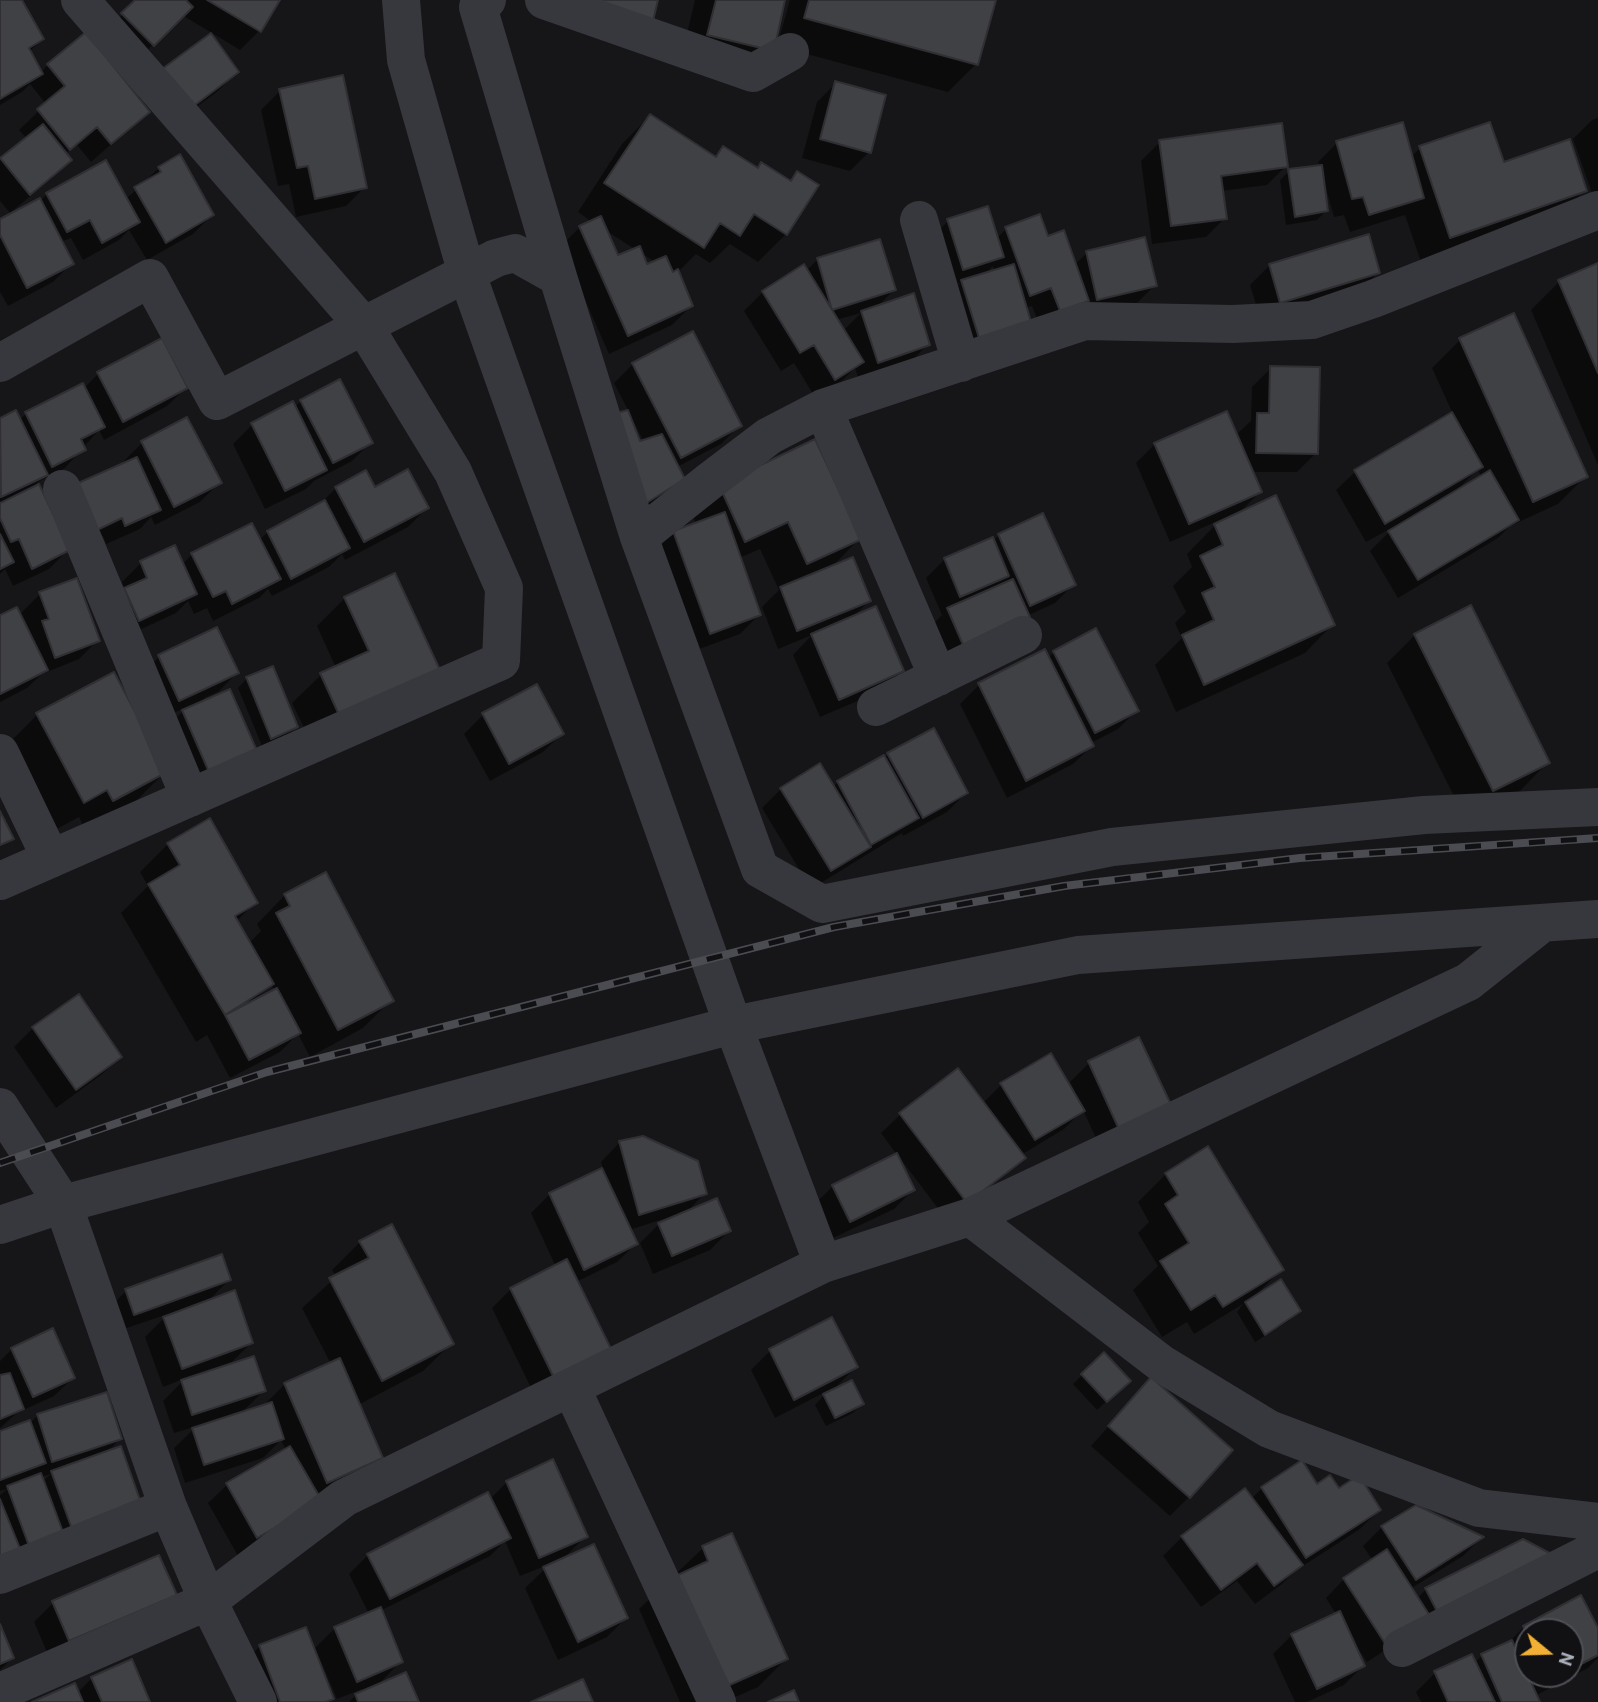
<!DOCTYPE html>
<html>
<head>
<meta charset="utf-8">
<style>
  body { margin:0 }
  #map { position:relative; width:1598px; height:1702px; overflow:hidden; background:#161618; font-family:Barlow,sans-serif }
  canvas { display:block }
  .north { position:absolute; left:1514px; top:1618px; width:70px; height:70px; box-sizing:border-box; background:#111113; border:2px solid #4d4f55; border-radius:50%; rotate:109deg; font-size:19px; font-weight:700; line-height:28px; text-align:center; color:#a8adb8 }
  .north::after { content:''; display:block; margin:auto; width:24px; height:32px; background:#f2b134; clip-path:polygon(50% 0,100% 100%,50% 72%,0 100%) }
</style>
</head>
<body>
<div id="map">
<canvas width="1598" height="1702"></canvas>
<div class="north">N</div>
</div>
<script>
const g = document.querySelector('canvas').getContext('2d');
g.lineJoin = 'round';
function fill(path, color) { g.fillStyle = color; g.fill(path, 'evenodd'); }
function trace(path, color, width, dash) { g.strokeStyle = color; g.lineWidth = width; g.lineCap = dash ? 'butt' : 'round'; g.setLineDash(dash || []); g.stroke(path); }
fill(new Path2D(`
  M0 0H20L42 39 29 52 40 73 48 65 148 112 91 162 77 145 65 154 70 160 51 179 10 213 0 201V160L27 139 19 130 46 104 30 84 22 92 0 105Z
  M137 0H278L259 31 240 50 182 15 134 64 104 33Z
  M695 0H784L772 50 680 63Z
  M790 0H994L976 64 948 92 777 46Z
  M210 35 237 72 218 91 171 126Z
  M836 83 869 152 850 171 802 158 817 102Z
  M280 91 365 187 346 206 296 217 289 184 278 186 261 110Z
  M650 116 714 157 724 148 756 170 762 164 789 182 798 174 786 234 758 262 730 244 710 263 696 254 677 273 691 306 672 325 609 354 561 246 580 227 592 222 578 212 622 144ZM605 230 636 250 617 258ZM641 253 655 262 646 266Z
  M1598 118V191L1592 193 1573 139 1592 120Z
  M1160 142 1286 166 1267 185 1221 191 1225 218 1206 237 1152 244 1141 161Z
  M1337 143 1411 157 1420 148 1502 164 1585 190 1557 218 1422 265 1405 215 1350 232 1344 215 1334 217 1326 189 1324 190 1326 211 1317 220 1286 225 1280 180 1289 171 1320 167 1318 162Z
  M106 162 126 199 159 168 212 215 193 234 147 260 129 230 119 240 83 260 71 238 61 242 72 263 53 282 8 306 0 292V221L40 201 47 194Z
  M948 221 997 238 1006 229 1047 239 1074 265 1087 253 1155 285 1136 304 1041 329 1032 306 1025 308 960 356 943 300 960 283 944 288 929 240ZM993 266 995 271 985 274Z
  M1368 237 1378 273 1359 292 1261 321 1250 285 1269 266Z
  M818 259 894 290 876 308 928 344 910 363 859 380 855 368 843 380 815 397 794 363 781 371 744 311 763 292 806 271ZM861 313 843 331 836 320Z
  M1598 265V465L1531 310 1559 282Z
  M161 340 186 388 167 406 104 440 99 430 65 468 38 482 31 490 68 550 49 569 13 586 5 569 0 574V420L15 412 19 420 26 414 82 385 84 388 98 374Z
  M1460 340 1586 476 1558 504 1510 526 1498 538 1398 598 1370 551 1395 526 1366 542 1336 490 1355 472 1453 414 1432 368ZM1478 469 1481 477 1457 490Z
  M633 364 740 425 721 444 677 467 664 498 621 524 629 412 614 383ZM631 417 644 442 639 443 629 418Z
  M1271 368 1316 453 1297 472H1251L1260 492 1238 514 1333 624 1305 653 1176 712 1155 665 1182 638 1175 623 1186 612 1173 586 1192 567 1187 554 1220 520 1170 542 1136 463 1155 444 1238 441V433L1251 421 1252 387Z
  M301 401 371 442 352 461 314 481 306 489 265 509 233 444 252 425 292 404 294 408Z
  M187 419 219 483 200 502 155 525 151 517 140 529 106 544 103 536 78 547 124 464 123 462 142 443Z
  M720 486 860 538 831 568 869 601 853 617 902 671 883 690 820 717 793 655 812 635 778 649 762 607 779 590 760 549 739 558 759 615 740 634 691 652 655 551 674 532 696 524 692 514Z
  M336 488 374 489 427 508 408 527 345 560 342 554 329 567 272 596 268 589 259 598 213 621 207 608 194 614 188 601 176 613 120 639 106 609 125 589 122 582 141 563 182 565 192 554 259 540 268 532 320 504Z
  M999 535 1074 584 1055 603 1029 615 945 664 929 628 942 615 926 578 945 559 993 541Z
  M40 594 98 640 79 659 42 674 27 688 0 702V617L19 615Z
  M345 598 438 670 312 744 292 703 321 675 336 668 317 626Z
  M217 629 237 673 218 692 204 698 255 751 190 790 164 730 187 707 160 719 140 676 159 657Z
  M1415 635 1548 762 1520 791 1465 818 1387 663Z
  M1045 652 1048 658 1054 652 1137 710 1118 729 1091 743 1092 746 1073 764 1007 798 960 704 979 685Z
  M247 678 296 727 287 736 262 746 238 688Z
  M536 686 562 734 543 752 490 781 464 734 483 715Z
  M37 715 165 772 137 800 84 828 79 817 55 830 9 743Z
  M888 755 966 793 947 812 903 836 902 833 811 889 762 808 781 789 833 787 838 782Z
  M168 844 255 902 237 921 249 943 261 931 257 924 285 895 391 1000 363 1028 310 1057 298 1034 280 1052 230 1078 207 1035 196 1042 121 913 148 886 140 872ZM271 984 275 991 255 1000Z
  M33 1028 120 1057 101 1075 56 1108 14 1047Z
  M1089 1063 1153 1130 1103 1153 1083 1110 1064 1129 1021 1155 1023 1157 1004 1176 947 1220 899 1157 913 1190 894 1209 831 1239 814 1205 833 1186 897 1155 881 1133 900 1115 958 1071 982 1104 1002 1084 1072 1093 1075 1092 1070 1082Z
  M643 1138 705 1193 686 1213 729 1231 710 1250 653 1274 640 1243 659 1224 668 1221 667 1218 629 1230 636 1244 617 1262 576 1282 611 1353 537 1400 492 1308 511 1289 556 1267 531 1213 550 1194 603 1169 601 1162 619 1143Z
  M1166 1174 1282 1269 1257 1294 1299 1311 1290 1320 1255 1342 1237 1312 1243 1304 1194 1334 1187 1322 1162 1337 1133 1290 1158 1266 1138 1233 1149 1222 1138 1202Z
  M360 1242 452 1343 423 1371 358 1405 381 1458 238 1556 208 1503 227 1485 286 1450 281 1440 263 1458 185 1483 174 1448 197 1426 174 1433 163 1401 186 1378 163 1387 145 1337 168 1314 115 1332 107 1310 126 1291 229 1280 206 1303 251 1343 227 1367 264 1391 241 1413 266 1405V1403L285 1384 331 1364 302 1308 336 1277 332 1270Z
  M12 1349 73 1378 54 1396 17 1413 0 1428V1361Z
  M770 1351 856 1367 831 1392 862 1404 853 1413 826 1426 815 1405 829 1390 775 1418 751 1370Z
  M1082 1375 1119 1390 1097 1410 1073 1384Z
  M1151 1379 1189 1497 1170 1516 1091 1446Z
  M38 1415 120 1439 106 1453 139 1503 0 1570V1495L7 1489 0 1491V1433L29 1424ZM51 1474 42 1482 41 1477Z
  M552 1461 585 1537 562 1560 626 1618 607 1637 558 1660 525 1588 550 1564 520 1576 505 1541 490 1556 380 1611 401 1661 377 1686 417 1702H349L362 1689 337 1699 315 1648 335 1628 369 1614 349 1574 368 1555 490 1499 507 1482Z
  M1317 1486 1338 1491 1379 1510 1360 1529 1295 1571 1282 1584 1255 1604 1237 1581 1201 1607 1163 1556 1182 1537 1251 1499 1262 1488Z
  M1382 1527 1481 1538 1463 1556 1410 1589 1417 1599 1426 1589 1523 1541 1409 1635 1367 1662 1356 1646 1354 1647 1363 1666 1344 1685 1307 1702H1295L1273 1654 1292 1635 1336 1614 1326 1598 1344 1579 1373 1561 1363 1546Z
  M703 1548 786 1659 758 1687 724 1702H680L639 1609Z
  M158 1557 50 1659 34 1622 53 1603Z
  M1580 1598 1598 1632V1658L1588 1668 1535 1696 1538 1702H1421L1416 1692 1435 1673 1474 1663 1482 1656 1507 1644 1524 1627ZM1528 1632H1570V1674H1528Z
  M0 1629 12 1658 0 1670Z
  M260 1646 332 1698 328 1702H255L241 1665Z
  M92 1678 148 1702H37L77 1693Z`), '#0007');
const building = new Path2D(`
  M0 0H22L44 39 29 48 43 74 0 99Z
  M135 0H186L193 7 154 46 121 13Z
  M207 0H280L261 32Z
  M567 0H658L653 21Z
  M716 0H785L774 51 707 35Z
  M809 0H996L978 65 804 18Z
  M86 32 150 112 111 144 97 127 70 150 37 109 65 86 47 64Z
  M211 33 239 72 191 108 162 69Z
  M343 75 367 188 315 199 308 166 297 168 279 89Z
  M835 81 886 95 871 153 820 139Z
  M650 114 716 157 723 146 758 168 761 162 791 181 797 171 819 185 787 235 754 214 740 236 720 223 704 248 604 183Z
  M1403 122 1424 198 1369 215 1363 197 1352 199 1336 141Z
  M1490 122 1504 162 1570 139 1587 191 1450 238 1419 146Z
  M1282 123 1288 167 1221 176 1227 219 1171 226 1159 140Z
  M43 124 72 160 30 195 0 158Z
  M180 154 214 215 166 243 134 187 161 172 158 167Z
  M106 160 140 222 102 243 90 220 67 232 46 193Z
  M1322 165 1328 211 1295 217 1288 169Z
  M40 198 74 264 27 288 0 235V219Z
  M988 206 1004 257 963 270 947 219Z
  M1040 214 1048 236 1064 230 1089 301 1060 311 1051 288 1030 296 1005 227Z
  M601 216 618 255 640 246 647 264 666 256 673 272 678 269 693 306 628 336 579 226Z
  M1369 234 1380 273 1280 303 1269 264Z
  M1145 237 1157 286 1097 300 1086 251Z
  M880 239 896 290 832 310 817 258Z
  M1598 263V373L1558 280Z
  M804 264 864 362 835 380 814 345 800 353 762 291Z
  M1014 264 1031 322 979 338 961 280Z
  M914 293 930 345 878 363 861 311Z
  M1514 313 1588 477 1533 502 1459 338Z
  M693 331 742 426 681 458 632 363Z
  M162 338 188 388 123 422 97 372Z
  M1270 366 1320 367 1318 454 1256 453 1257 413H1269Z
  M340 379 373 443 333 463 300 400Z
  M83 383 105 427 81 439 86 450 52 467 25 412Z
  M293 401 327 470 285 491 251 423Z
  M16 410 48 475 1 497 0 418Z
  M628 410 640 441 662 434 685 479 640 507 609 415Z
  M1227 411 1262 492 1189 524 1154 443Z
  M1452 412 1483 467 1385 524 1354 470Z
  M187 417 222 483 174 507 141 441Z
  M815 439 862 539 807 564 788 522 745 542 719 485Z
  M137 457 161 510 125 526 122 518 97 530 76 484Z
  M408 469 429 508 364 542 335 487 366 470 375 487Z
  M1490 470 1519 520 1418 580 1388 531Z
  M39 484 70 550 32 569 19 539 11 542 0 518V503Z
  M1276 495 1335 625 1204 685 1182 635 1214 620 1202 593 1215 587 1200 556 1223 545 1214 524Z
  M325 500 350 548 291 579 267 531Z
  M725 512 761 615 710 634 673 531Z
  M1043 513 1076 585 1030 606 998 534Z
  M252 523 281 579 232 604 226 591 213 597 191 553Z
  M0 534 14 562 0 569Z
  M993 537 1009 576 960 597 944 558Z
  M175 545 197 594 139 621 124 588 147 578 140 561Z
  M853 557 871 601 797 631 780 587Z
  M395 573 440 670 340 717 320 673 369 651 344 597Z
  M77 578 100 641 55 658 42 621 49 619 39 592Z
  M1013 579 1030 617 964 647 947 608Z
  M1471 605 1550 763 1493 791 1414 634Z
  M876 606 904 671 839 700 811 634Z
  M17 607 48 670 0 694V615Z
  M217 627 239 673 179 701 158 655Z
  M1096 628 1139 711 1095 733 1053 651Z
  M1045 649 1094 746 1026 781 978 683Z
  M273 666 298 727 271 739 246 677Z
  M114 672 167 772 113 801 107 790 84 803 36 713Z
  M537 684 564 734 509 764 482 713Z
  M230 689 257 751 209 772 182 710Z
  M934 728 968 793 923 818 887 753Z
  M884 755 919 818 871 845 837 781Z
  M820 763 871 847 831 871 780 788Z
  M0 811 14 839 0 845Z
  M210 818 258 903 235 916 274 984 225 1015 148 884 180 865 167 843Z
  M326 872 394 1001 338 1030 276 913 290 906 284 894Z
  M277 988 301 1033 249 1060 225 1015Z
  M79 994 122 1057 76 1090 32 1027Z
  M1139 1037 1174 1111 1122 1136 1088 1061Z
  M1051 1053 1085 1111 1035 1140 1000 1083Z
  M958 1068 1026 1158 967 1203 899 1113Z
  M643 1136 698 1161 707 1194 639 1215 619 1141Z
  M1208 1146 1284 1270 1223 1307 1215 1295 1191 1310 1160 1261 1189 1243 1165 1204 1178 1195 1165 1173Z
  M897 1153 915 1190 850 1222 832 1185Z
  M602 1168 638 1244 584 1270 549 1193Z
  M717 1198 731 1231 672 1256 658 1223Z
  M392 1224 454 1344 382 1381 329 1278 369 1258 359 1241Z
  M222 1254 231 1280 134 1315 125 1289Z
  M567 1259 613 1353 556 1382 510 1288Z
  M1281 1279 1301 1311 1265 1335 1245 1302Z
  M235 1290 253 1343 182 1369 163 1317Z
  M832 1317 858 1367 794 1400 769 1349Z
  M53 1328 75 1378 33 1397 11 1348Z
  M1104 1352 1131 1381 1107 1402 1081 1374Z
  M254 1356 266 1391 192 1415 181 1380Z
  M340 1358 383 1458 327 1483 284 1383Z
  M10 1373 24 1409 0 1419V1375Z
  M1151 1377 1233 1450 1190 1498 1108 1426Z
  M852 1380 864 1404 835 1418 823 1394Z
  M107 1392 122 1439 52 1462 37 1414Z
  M272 1402 284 1439 204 1465 192 1428Z
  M30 1420 46 1463 0 1480V1431Z
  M121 1446 141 1503 72 1529 51 1471Z
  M290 1446 322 1501 257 1538 226 1483Z
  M553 1459 588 1537 539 1558 506 1481Z
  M1302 1460 1317 1484 1330 1475 1339 1488 1359 1475 1381 1510 1306 1558 1261 1487Z
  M41 1473 63 1532 29 1546 7 1486Z
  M1245 1488 1303 1565 1274 1586 1257 1563 1221 1590 1181 1536Z
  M488 1492 511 1538 390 1599 367 1554Z
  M0 1499 21 1551 0 1560Z
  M1416 1505 1484 1537 1416 1580 1381 1526Z
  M732 1533 788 1659 716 1691 667 1580 708 1561 702 1546Z
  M1523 1539 1561 1559 1441 1619 1425 1588Z
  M594 1544 628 1618 578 1642 543 1567Z
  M1387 1549 1430 1616 1386 1645 1343 1578Z
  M159 1555 177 1595 69 1641 52 1601Z
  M1581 1595 1598 1628V1655L1570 1670V1632H1528V1636L1523 1626Z
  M381 1607 403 1662 357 1682 334 1627Z
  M1340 1611 1365 1666 1317 1689 1291 1634Z
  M0 1624 14 1658 0 1664Z
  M306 1627 334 1699 325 1702H280L259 1645Z
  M1512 1640 1540 1702H1502L1481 1654Z
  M1472 1654 1495 1702H1448L1434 1671Z
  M132 1659 150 1702H102L91 1677Z
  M406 1672 419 1702H358L355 1694Z
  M583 1679 593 1702H531Z
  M75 1683 83 1702H32Z
  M794 1690 799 1702H768Z`);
fill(building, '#404145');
trace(building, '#303034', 2);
trace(new Path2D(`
  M401 0 406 60 467 274 733 1025 823 1264
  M487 0 478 7 558 277
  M544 0 753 73 790 52
  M919 220 961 363
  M0 363 150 278 217 401 496 258 515 253 558 277 639 537 760 869 822 904 1112 847 1424 815 1598 807
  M823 408 938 677
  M62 489 190 798
  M639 537 711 480 769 436 823 408 1085 321 1233 324 1312 320 1373 299 1598 210
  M876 707 1023 635
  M0 753 51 859
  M0 881 501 661 504 588 453 472 364 326 80 0
  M0 1107 63 1204 168 1507 208 1601 258 1702
  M970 1217 1162 1364 1269 1429 1479 1508 1598 1522
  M0 1225 63 1204 733 1025 1078 955 1598 919
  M571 1387 717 1702
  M0 1575 168 1507
  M1402 1648 1598 1549
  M0 1692 208 1601 344 1498 823 1264 970 1217 1468 982 1541 924`), '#37383d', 38);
const rail = new Path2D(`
  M0 1163 267 1072 834 927 1064 886 1300 858 1598 838`);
trace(rail, '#4a4c52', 8);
trace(rail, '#111113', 5, [16]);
</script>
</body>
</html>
